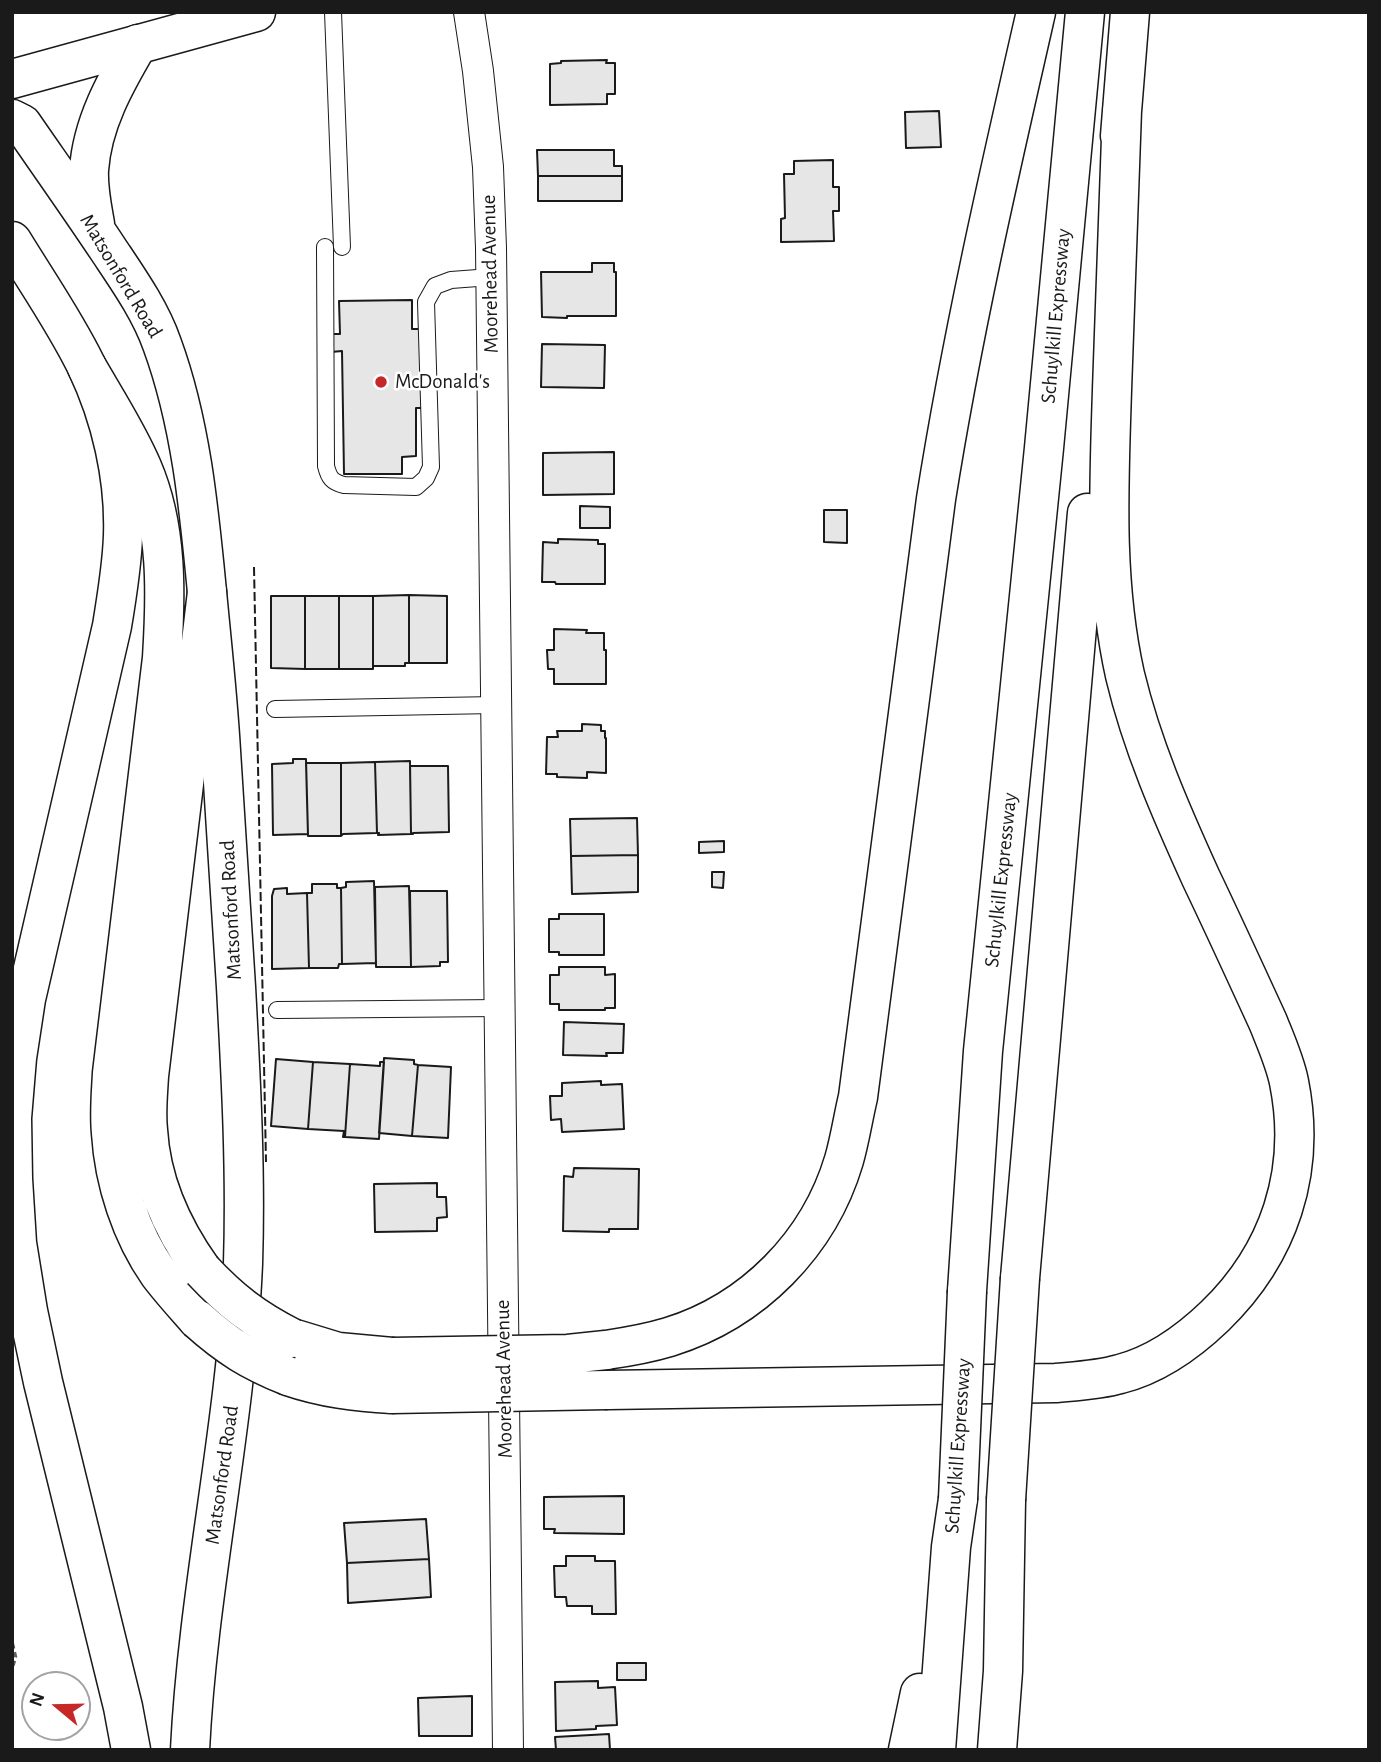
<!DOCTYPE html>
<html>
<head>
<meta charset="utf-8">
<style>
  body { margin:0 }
  #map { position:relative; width:1381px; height:1762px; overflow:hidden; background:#fff; font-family:"Alegreya Sans",sans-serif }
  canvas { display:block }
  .frame { position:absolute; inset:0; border:14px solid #1a1a1a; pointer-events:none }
  .north { position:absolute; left:21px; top:1671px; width:70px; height:70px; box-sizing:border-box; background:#fff; border:2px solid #a3a3a3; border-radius:50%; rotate:289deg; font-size:19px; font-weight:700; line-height:28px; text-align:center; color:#1a1a1a }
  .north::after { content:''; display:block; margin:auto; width:24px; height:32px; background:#c62828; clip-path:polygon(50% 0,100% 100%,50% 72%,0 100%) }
</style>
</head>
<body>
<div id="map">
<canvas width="1381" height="1762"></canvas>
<div class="frame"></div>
<div class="north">N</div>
</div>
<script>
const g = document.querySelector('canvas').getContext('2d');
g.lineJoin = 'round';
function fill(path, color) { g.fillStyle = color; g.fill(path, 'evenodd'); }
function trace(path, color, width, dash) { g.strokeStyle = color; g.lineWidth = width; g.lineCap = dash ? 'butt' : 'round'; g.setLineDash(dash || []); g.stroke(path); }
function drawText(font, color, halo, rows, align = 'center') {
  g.font = font + ' "Alegreya Sans",sans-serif'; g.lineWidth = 5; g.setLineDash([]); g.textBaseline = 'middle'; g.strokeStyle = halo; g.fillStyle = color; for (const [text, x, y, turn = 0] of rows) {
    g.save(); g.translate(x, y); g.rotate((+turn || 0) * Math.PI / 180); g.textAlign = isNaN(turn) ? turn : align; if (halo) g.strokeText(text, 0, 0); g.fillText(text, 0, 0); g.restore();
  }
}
const building = new Path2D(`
  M607 60 606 63H615V94H607V104L550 105V64L561 63V61Z
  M939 111 941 147 906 148 905 112Z
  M537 150H614V166H622V176H538Z
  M833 160V187H839V211H833L834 241 781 242V219L785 218 784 174H794V161Z
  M538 176H622V201H538Z
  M592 263H614V272H616V316H567V318L542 317 541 272H592Z
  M412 300V329H421L422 408H416V456L402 457V474H344L342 351 331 352V334H340L339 301Z
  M542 344 605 345 604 388 541 387Z
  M614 452V494L543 495V453Z
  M580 506 610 507V528H580Z
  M824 510H847V543L824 542Z
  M558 539 598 540V544H605V584H556L555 582H542L543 542 558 543Z
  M409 595V663H405V666H373V596Z
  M409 595 447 596V663H409Z
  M271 596H305V669L271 668Z
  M305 596H339V669H305Z
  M339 596H373V669H339Z
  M554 629 587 630 586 633H604V650H606V684H554V669H548L547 650H554Z
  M582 724 601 725V731H605V738H606V773L587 772V778L557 777V774H546L547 737H558L557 731H582Z
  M293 759H306L308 834 273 835 272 764 293 763Z
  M410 761 411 834 378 835 379 833H377L375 762Z
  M375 762 377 833 343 834 341 836V763Z
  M306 763H341V836H308Z
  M410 766H448L449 832 413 833V834H411Z
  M637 818 638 855 571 856 570 819Z
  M724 841V852L699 853V842Z
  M638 855V892L572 894 571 856Z
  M712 872H724L723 888 712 887Z
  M374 881 376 963 342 964 341 888 346 887V882Z
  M312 884H337V888H341L342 964H339L338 968H309L307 893H312Z
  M409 886 411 967H376L375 887Z
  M287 888V894L307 893 309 968 272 969V896L274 889Z
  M410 891H447L448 962H440V966L411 967Z
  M559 914H604V955H559V952H549V919H559Z
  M559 967H605V975L615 974V1008H605V1010H559V1004H550V975H559Z
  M564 1022 624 1024 623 1053H606L607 1056 563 1055Z
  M384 1058 414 1060V1064L418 1065 412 1136 379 1133Z
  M276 1059 313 1062 308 1129 271 1126Z
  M313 1062 350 1064 345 1137H343L344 1131 308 1129Z
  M380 1062H384L379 1139 345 1137 350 1064 380 1066Z
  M418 1065 451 1067 448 1138 412 1136Z
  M601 1081V1085L622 1084 624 1129 562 1132 561 1119 551 1120 550 1096H562V1083Z
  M574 1168 639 1169 638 1229H609V1232L563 1231 564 1176 573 1177Z
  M437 1183V1197H446L447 1217 437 1218V1231L375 1232 374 1184Z
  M624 1496V1534L554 1533 555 1529H544V1497Z
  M426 1519 429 1559 347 1563 344 1523Z
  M566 1556H595V1561H615L616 1614H592V1606H567L566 1597H555L554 1566H566Z
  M429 1559 431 1597 348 1603 347 1563Z
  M617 1663H646V1680H617Z
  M598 1681V1688L615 1687 617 1725 596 1726V1729L556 1731 555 1682Z
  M472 1696V1736H419L418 1698Z
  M609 1734 610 1750H556L555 1737Z`);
fill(building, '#e6e6e6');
trace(building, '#1a1a1a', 2);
const lane = new Path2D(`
  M333 12 342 247
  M325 247 326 466C329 478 332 482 344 485L416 487 426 478 431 467 426 302 435 286 451 280 491 277
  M275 709 496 705
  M277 1010 500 1008`);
const street = new Path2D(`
  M469 12 478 71 488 167 491 248 508 1750`);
const secondary = new Path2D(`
  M12 79 256 12`);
const primary = new Path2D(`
  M12 119 22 124C51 166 80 207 108 249 128 279 150 310 162 344 191 423 199 509 207 592 212 645 218 698 221 751 226 830 231 908 236 987 241 1079 246 1172 243 1264 236 1427 198 1587 190 1750
  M95 224C92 207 88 188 89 170 92 124 115 83 138 44
  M12 241C37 282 65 322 86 365 111 417 125 478 123 536 122 566 117 596 112 626L26 999 17 1058 12 1118 13 1179 17 1243 28 1311 43 1382 123 1707 131 1750`);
const highway = new Path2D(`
  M1120 136 1130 12
  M87 367C106 400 127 432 142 467 168 527 166 594 162 658L112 1073C111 1093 109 1113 111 1133 114 1182 131 1234 159 1274 171 1290 185 1305 198 1320
  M202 1270C172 1228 151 1182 148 1130 146 1113 148 1094 149 1076L207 592
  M1020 1278 1087 513
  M967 1291 983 1051 1044 448 1085 12
  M292 1338 338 1352 392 1357
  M606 1350C627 1347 649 1343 669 1337 753 1311 819 1244 844 1160 850 1139 853 1118 858 1097L936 499C962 335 999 174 1036 12
  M288 1376C323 1388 356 1392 392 1394
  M607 1390 1056 1383C1078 1381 1099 1380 1120 1374 1155 1365 1189 1341 1215 1316 1279 1254 1307 1172 1289 1082 1285 1062 1276 1042 1268 1022 1246 974 1224 926 1201 878 1171 812 1142 746 1125 675 1104 581 1109 486 1112 390 1115 297 1119 204 1122 110
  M908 1750 920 1693
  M936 1750 951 1547 958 1499
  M997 1750 1003 1671 1006 1500`);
trace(lane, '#1a1a1a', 18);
trace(street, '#1a1a1a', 32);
trace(secondary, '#1a1a1a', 41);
trace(primary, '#1a1a1a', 41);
trace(highway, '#1a1a1a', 41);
trace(new Path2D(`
  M12 1644 15 1657 12 1667`), '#5f5f5f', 4.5, [5, 3.5]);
trace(lane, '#fff', 16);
trace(street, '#fff', 30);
trace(secondary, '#fff', 38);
trace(primary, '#fff', 38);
trace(highway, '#fff', 38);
const highwayBridge = new Path2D(`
  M202 1270C230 1300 254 1319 292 1338
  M198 1320C228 1347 251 1361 288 1376
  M392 1357 568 1354 606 1350
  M392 1394 607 1390
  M958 1499 967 1291
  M1006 1500 1020 1278`);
trace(highwayBridge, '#1a1a1a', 41, []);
trace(highwayBridge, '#fff', 38);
trace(new Path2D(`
  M254 567 266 1162`), '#1a1a1a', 2, [9, 3.5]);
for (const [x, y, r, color] of [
  [381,382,7,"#c62828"]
]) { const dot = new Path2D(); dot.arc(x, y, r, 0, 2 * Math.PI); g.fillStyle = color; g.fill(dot); trace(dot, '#fff', 2.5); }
drawText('21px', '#1a1a1a', '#fff', [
  ["Moorehead Avenue",490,274,-91],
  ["Matsonford Road",121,276,59],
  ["Schuylkill Expressway",1056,316,-85],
  ["Schuylkill Expressway",1001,880,-84],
  ["Matsonford Road",231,910,-93],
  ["Moorehead Avenue",504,1379,-91],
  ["Schuylkill Expressway",958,1446,-86],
  ["Matsonford Road",222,1475,-82]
]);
drawText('21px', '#1a1a1a', '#fff', [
  ["McDonald's",395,382]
], 'left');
</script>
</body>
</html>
